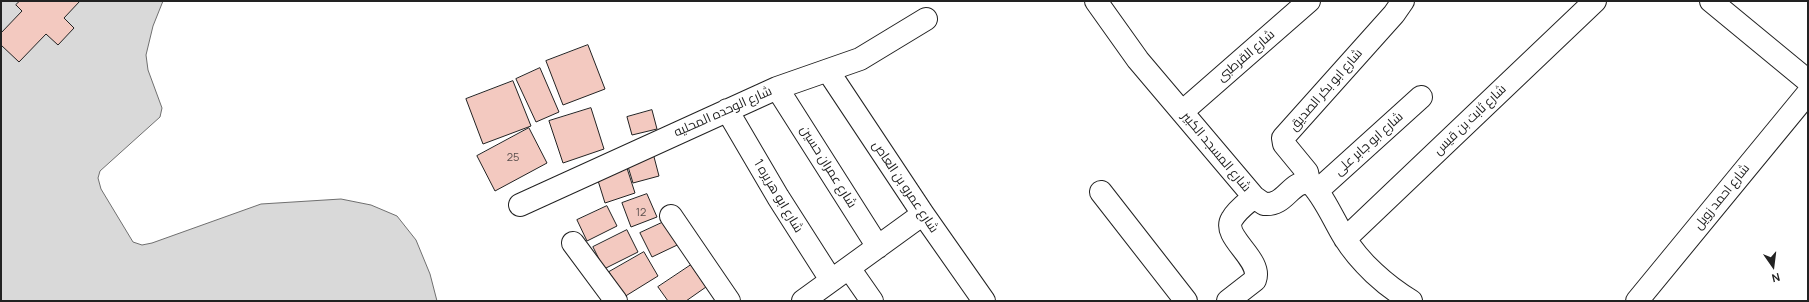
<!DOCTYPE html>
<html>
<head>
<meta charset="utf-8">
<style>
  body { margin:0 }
  #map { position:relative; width:1809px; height:302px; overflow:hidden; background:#fff; font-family:Manrope,sans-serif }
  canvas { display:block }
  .frame { position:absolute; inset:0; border:2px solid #222; pointer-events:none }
  .north { position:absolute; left:1753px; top:246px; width:40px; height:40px; -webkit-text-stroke:3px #fff; paint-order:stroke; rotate:166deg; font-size:11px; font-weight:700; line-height:16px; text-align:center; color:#222 }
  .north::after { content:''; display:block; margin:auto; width:14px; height:18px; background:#222; clip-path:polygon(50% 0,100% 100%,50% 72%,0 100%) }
</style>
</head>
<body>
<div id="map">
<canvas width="1809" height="302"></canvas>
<div class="frame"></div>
<div class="north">N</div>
</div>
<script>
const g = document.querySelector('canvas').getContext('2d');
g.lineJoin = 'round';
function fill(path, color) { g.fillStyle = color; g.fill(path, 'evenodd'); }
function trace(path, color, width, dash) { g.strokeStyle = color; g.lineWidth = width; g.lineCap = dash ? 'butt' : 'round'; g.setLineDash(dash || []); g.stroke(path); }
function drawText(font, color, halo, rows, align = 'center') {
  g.font = font + ' Manrope,Cairo,sans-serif'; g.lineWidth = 3; g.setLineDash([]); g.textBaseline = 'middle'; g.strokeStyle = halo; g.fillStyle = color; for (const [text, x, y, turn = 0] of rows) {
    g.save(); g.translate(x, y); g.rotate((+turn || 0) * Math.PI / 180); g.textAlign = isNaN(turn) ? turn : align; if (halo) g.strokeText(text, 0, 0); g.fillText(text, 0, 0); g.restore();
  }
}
const water = new Path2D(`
  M1 1H163L153 26 146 55 148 70 162 108 160 117 100 171 98 178 101 189 133 242 142 245 152 243 261 204 341 199 371 205 397 216 416 240 430 274 437 301H1Z`);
fill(water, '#d9d9d9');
trace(water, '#6f6f6f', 1);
const building = new Path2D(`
  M20 1H80L64 18 74 28 58 45 46 34 19 62 1 45V33L22 11 16 5Z
  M588 45 605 89 563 105 546 61Z
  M540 68 559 112 536 122 516 79Z
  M513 81 531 126 483 144 466 99Z
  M591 108 604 149 563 163 549 121Z
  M652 110 657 129 632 135 627 117Z
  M529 128 547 163 495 191 477 156Z
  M653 153 659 176 633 183 626 160Z
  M625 162 635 193 605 203 595 171Z
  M647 194 657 217 631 227 622 203Z
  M607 206 617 226 587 241 577 220Z
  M681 214 692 238 652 257 640 233Z
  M627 230 638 252 604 269 593 247Z
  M644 252 658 276 624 297 609 272Z
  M691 265 706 287 686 301H668L658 287Z`);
fill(building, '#f3c9c0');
trace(building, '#222', 1);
const minor = new Path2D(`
  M1096 1 1138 60 1254 197 1264 204C1286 206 1289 182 1309 182 1323 194 1334 221 1344 237 1360 263 1386 286 1411 301
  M1711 1 1808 81
  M828 71 923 214 984 301
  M777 88 878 247
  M727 110 778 197 831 280
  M1182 112 1309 1
  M1309 182 1307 172 1284 144 1283 138 1394 14 1403 1
  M1317 191 1421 97
  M1101 192 1186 301
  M520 205 777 88 860 59 926 19
  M671 216 729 301
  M1345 239 1595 1
  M573 243 616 301
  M849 268 872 301
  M803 301 923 214
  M1228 301 1255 280C1263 259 1221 237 1232 219 1237 210 1247 203 1254 197
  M1637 301 1808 93`);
trace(minor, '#222', 24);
trace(minor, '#fff', 22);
drawText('11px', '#564c4a', null, [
  ["25",513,158],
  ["12",641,213]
]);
drawText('13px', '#222', '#fff', [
  ["شارع القرطبى",1246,56,-41],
  ["شارع ابو بكر الصديق",1326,90,-49],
  ["شارع الوحده المحليه",723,112,-24],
  ["شارع ثابت بن قيس",1470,120,-44],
  ["شارع ابو جابر على",1369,144,-42],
  ["شارع المسجد الكبير",1216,152,50],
  ["شارع عمران حسين",828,167,58],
  ["شارع عمرو بن العاص",905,187,56],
  ["شارع ابو هريره 1",778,196,59],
  ["شارع احمد زويل",1722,197,-51]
]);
</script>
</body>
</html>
